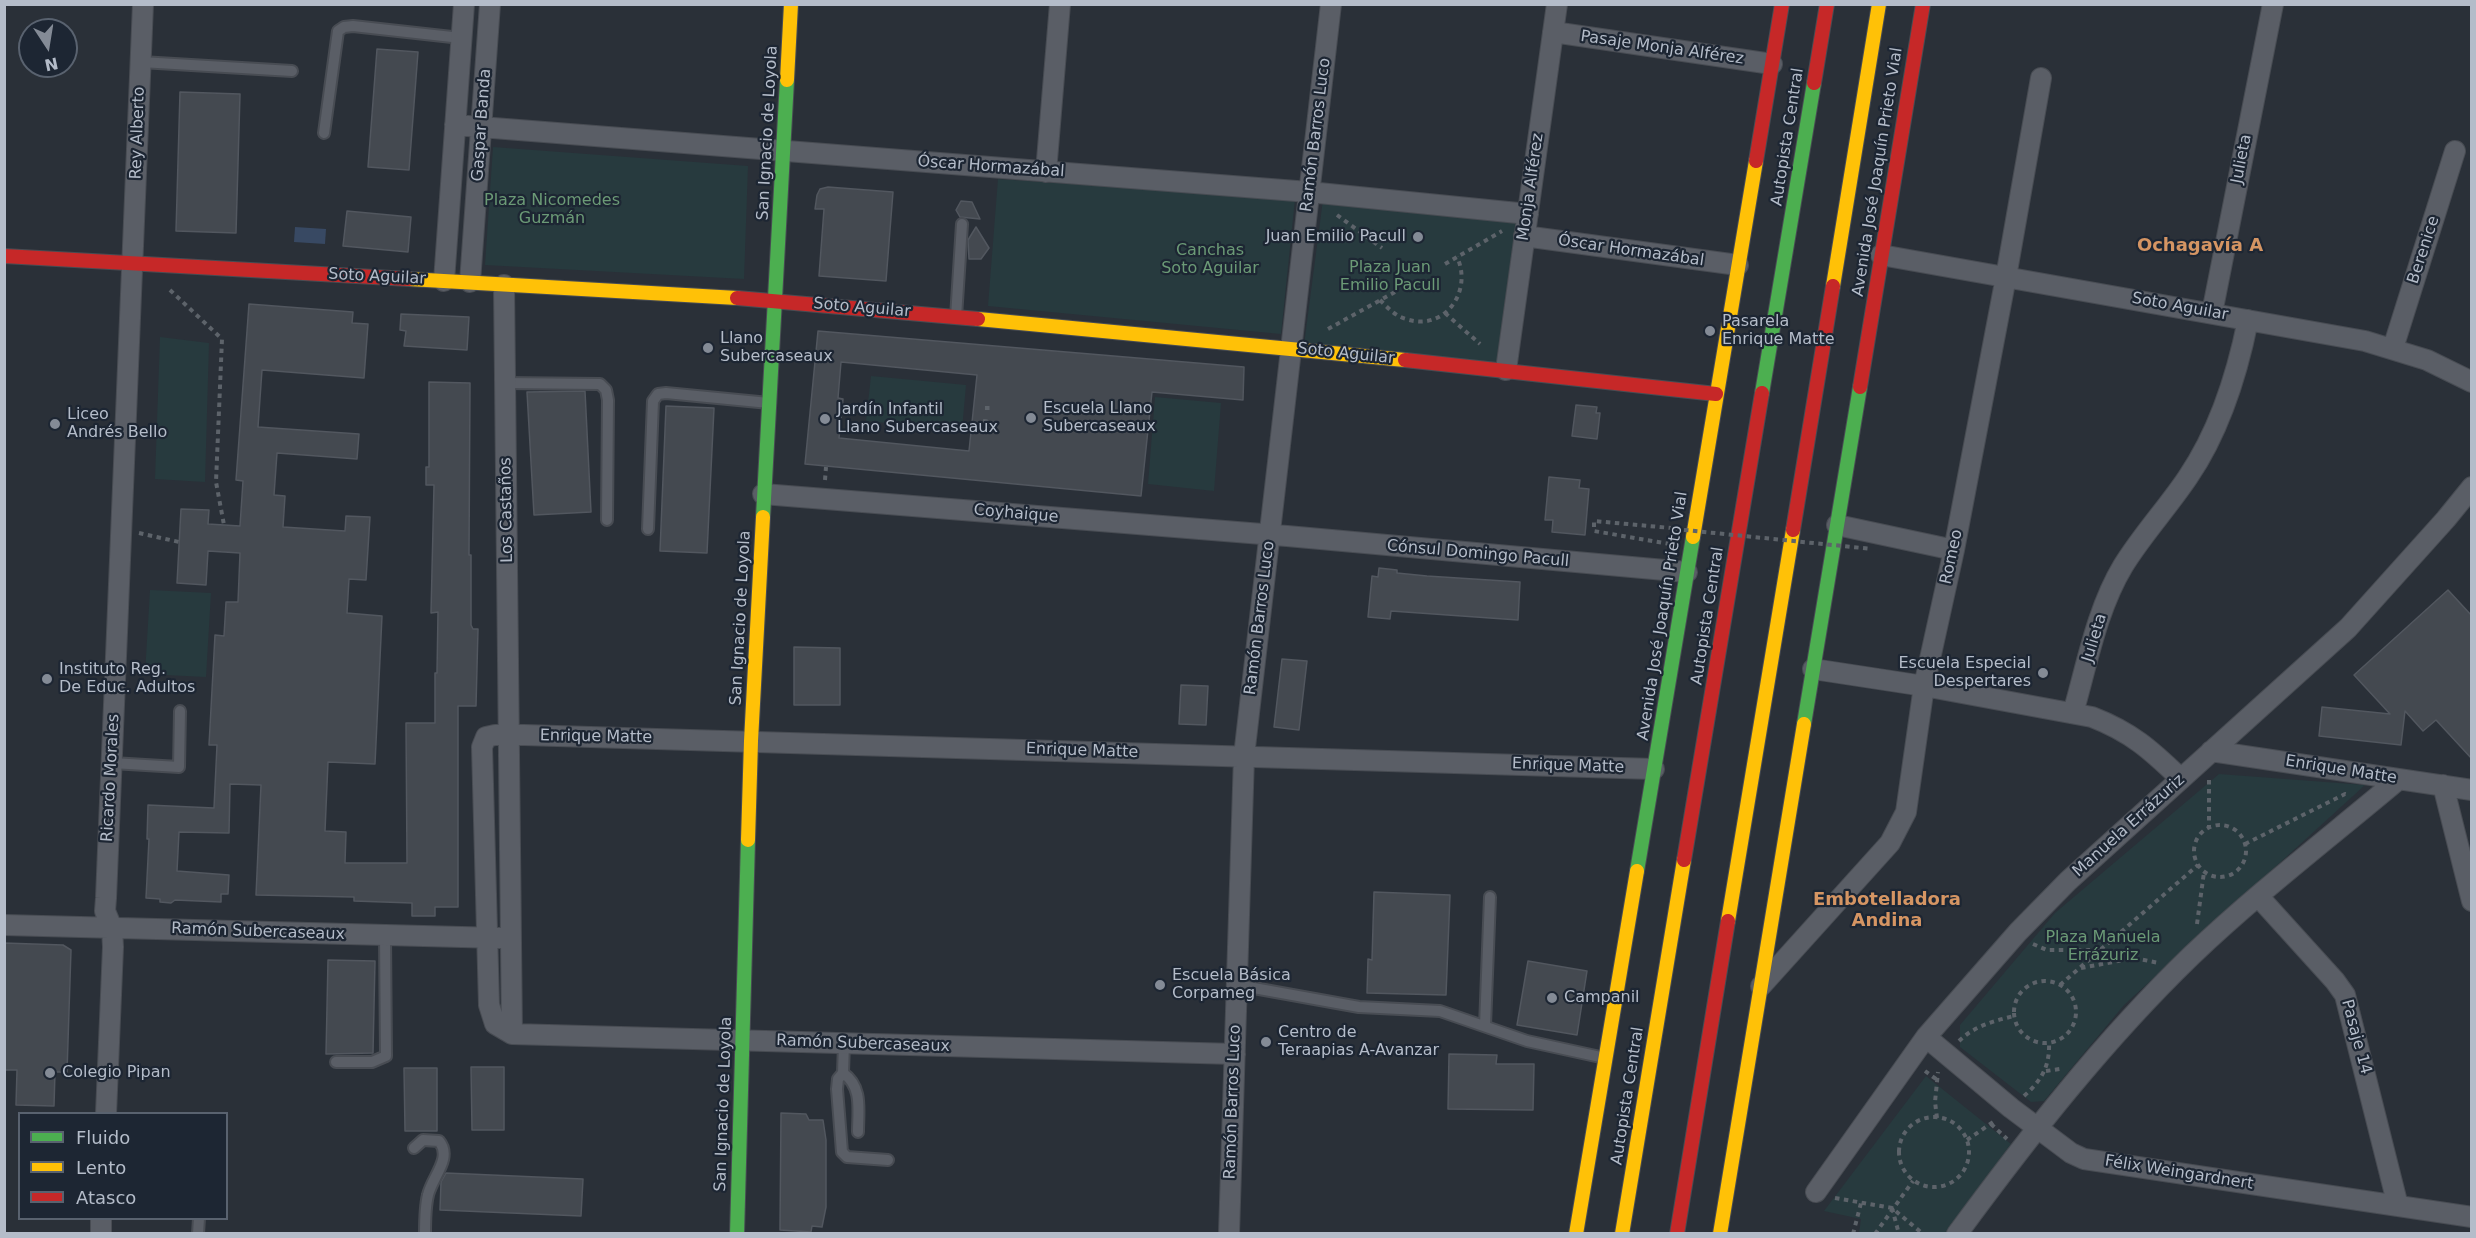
<!DOCTYPE html>
<html>
<head>
<meta charset="utf-8">
<style>
  body { margin:0 }
  #map { position:relative; width:2476px; height:1238px; overflow:hidden; background:#2a3038; font-family:"DejaVu Sans",sans-serif }
  canvas { display:block }
  .frame { position:absolute; inset:0; border:6px solid #b4bcc9; pointer-events:none }
  .legend { position:absolute; left:18px; top:1112px; width:210px; height:108px; box-sizing:border-box; background:#1d2633; border:2px solid #59626f; margin:0; padding:8px 10px; list-style:none; font-size:18px; color:#b4bcc9 }
  .legend li { display:flex; align-items:center; gap:12px; height:30px }
  .legend b { width:30px; border:2px solid #59626f }
  .north { position:absolute; left:18px; top:18px; width:60px; height:60px; box-sizing:border-box; background:#1d2633; border:2px solid #59626f; border-radius:50%; rotate:168deg; font-size:16px; font-weight:700; line-height:24px; text-align:center; color:#b4bcc9 }
  .north::after { content:''; display:block; margin:auto; width:21px; height:27px; background:#848b96; clip-path:polygon(50% 0,100% 100%,50% 72%,0 100%) }
</style>
</head>
<body>
<div id="map">
<canvas width="2476" height="1238"></canvas>
<div class="frame"></div>
<ul class="legend">
<li><b style="height:8px;background:#4caf50"></b>Fluido</li>
<li><b style="height:8px;background:#ffc107"></b>Lento</li>
<li><b style="height:8px;background:#c62828"></b>Atasco</li>
</ul>
<div class="north">N</div>
</div>
<script>
const g = document.querySelector('canvas').getContext('2d');
g.lineJoin = 'round';
function fill(path, color) { g.fillStyle = color; g.fill(path, 'evenodd'); }
function trace(path, color, width, dash) { g.strokeStyle = color; g.lineWidth = width; g.lineCap = dash ? 'butt' : 'round'; g.setLineDash(dash || []); g.stroke(path); }
function drawText(font, color, halo, rows, align = 'center') {
  g.font = font + ' "DejaVu Sans",sans-serif'; g.lineWidth = 4.5; g.setLineDash([]); g.textBaseline = 'middle'; g.strokeStyle = halo; g.fillStyle = color; for (const [text, x, y, turn = 0] of rows) {
    g.save(); g.translate(x, y); g.rotate((+turn || 0) * Math.PI / 180); g.textAlign = isNaN(turn) ? turn : align; if (halo) g.strokeText(text, 0, 0); g.fillText(text, 0, 0); g.restore();
  }
}
fill(new Path2D(`
  M493 147 748 166 744 279 485 265Z
  M998 179 1295 199 1281 334 988 306Z
  M1324 192 1524 220 1504 365 1304 345Z
  M160 337 209 343 205 482 155 479Z
  M871 376 966 385 962 430 866 421Z
  M1155 397 1221 403 1214 491 1148 484Z
  M150 590 211 593 206 677 145 674Z
  M2219 774 2365 785 2124 1005 2044 1101 2031 1102 1960 1047V1025L2055 913Z
  M1926 1076 2011 1144 1945 1233H1859L1861 1219 1824 1211Z`), '#273a3e');
fill(new Path2D(`
  M295 227 326 229 325 244 294 242Z`), '#384963');
const building = new Path2D(`
  M377 49 418 52 409 170 368 167Z
  M180 92 240 94 236 233 176 231Z
  M828 187 893 192 886 281 819 276 824 209H815L817 195 820 189Z
  M961 201 972 202 980 219 960 217 956 210Z
  M347 211 411 217 408 252 343 246Z
  M976 227 989 248 981 259H969L968 240Z
  M249 304 353 312 352 323 368 324 364 378 262 370 258 427 359 434 357 459 277 453 274 495 285 496 283 527 345 531 346 516 370 517 366 580 349 579 347 613 382 616 375 764 328 762 325 831 346 832 345 863H407L406 723H435V673H437L438 612 431 613 434 485H426V467H429V382L470 383 469 555H471V625L473 629H478L476 706H458V907H435V916H412V903L354 901V897L256 895 261 785 230 784 229 833 179 832 177 871 229 875 228 894H221V902L175 900 171 903 160 902V899L146 898 149 839H147L148 805 214 808 217 745H209L215 635 224 636 226 602H238L240 553 208 551 206 585 177 583 181 509 209 510 208 524 240 526 243 481 236 480Z
  M401 314 469 317 467 350 404 346 406 331 400 330Z
  M818 331 1244 367 1243 400 1152 392 1141 496 805 464ZM841 362 977 375 969 451 839 438 843 399 838 398Z
  M585 391 591 512 534 515 527 392Z
  M1576 405 1597 407 1596 413H1600L1597 439 1572 436Z
  M666 406 714 408 707 553 660 551Z
  M1549 477 1580 480 1579 488 1589 489 1585 535 1552 532 1553 520H1545Z
  M1379 568 1397 570V573L1427 576 1520 582 1518 620 1391 611 1390 619 1368 617 1372 576 1378 577Z
  M2448 590 2472 616V759L2436 720 2423 731 2405 711 2401 745 2319 736 2322 707 2390 714 2354 675Z
  M794 647 840 648V705H794Z
  M1282 659 1307 661 1299 730 1274 727Z
  M1181 685 1208 686 1206 725 1179 724Z
  M1374 892 1450 895 1446 995 1367 993 1368 959 1372 960Z
  M4 943 63 945 71 950 67 1072H55L54 1106 16 1105 17 1070H4Z
  M328 960 375 961 373 1053 326 1054Z
  M1528 961 1587 971 1577 1035 1517 1025Z
  M1449 1054 1497 1055 1496 1064H1534L1533 1110 1448 1109Z
  M471 1067H504V1130H472Z
  M404 1068H437V1131H405Z
  M781 1113 806 1114 809 1120H823L826 1140V1207L822 1227 812 1226 811 1232 780 1230Z
  M446 1173 583 1179 581 1216 440 1210 441 1182Z`);
fill(building, '#444950');
trace(building, '#52575f', 1.5);
const lane = new Path2D(`
  M141 62 292 71
  M324 133 338 31 344 27 353 26 461 38
  M956 317 962 224
  M505 383 600 384 606 390 608 400 607 520
  M648 529 653 401 658 394 666 393 769 403
  M112 763 179 767 180 711
  M1237 985 1359 1007 1440 1011 1527 1041 1605 1058
  M1485 1026 1490 897
  M844 1043 843 1073C863 1087 858 1110 858 1132
  M336 1062H372L386 1056 385 935
  M843 1073 838 1079 837 1089 842 1152 847 1157 888 1160
  M414 1148 423 1140 439 1141C453 1158 432 1177 428 1195 425 1207 425 1221 425 1234
  M198 1234 199 1218`);
const street = new Path2D(`
  M1553 32 1772 64
  M455 125 1309 192 1528 214
  M1046 172 1060 4
  M1524 236 1738 265
  M1881 255 2365 341 2427 360 2472 382
  M444 281 464 4
  M470 282 490 4
  M504 285 512 1034
  M2212 313 2273 4
  M2393 348 2455 151
  M1506 370 1557 4
  M763 494 1287 536 1687 572
  M1837 525 1954 550
  M1813 669 1924 686 2092 717C2131 732 2151 750 2180 778
  M2073 713C2087 664 2097 609 2123 566 2142 535 2168 507 2188 477 2220 430 2237 375 2248 320
  M2211 751 2472 790
  M2443 785 2472 901
  M2258 896 2335 981 2345 995 2398 1206
  M4 925 500 938
  M1761 986 1890 843 1906 812 1924 686 1954 550 2006 277 2041 78
  M1926 1037 2011 1108 2071 1153 2084 1159 2472 1217
  M1235 1054 512 1034 495 1024 489 1005 482 747 486 737 495 735H524L1654 769
  M106 1114 113 947 112 928 105 911 106 898 143 4
  M1816 1192 1926 1037 2018 932 2068 881 2348 628 2446 519 2472 487
  M101 1234V1218
  M1229 1234 1244 756 1331 4
  M1957 1234C2029 1136 2104 1040 2191 956 2257 893 2330 837 2399 779`);
const fast = new Path2D(`
  M1762 393 1814 83
  M763 517 787 80
  M1804 724 1860 387
  M1637 871 1693 537
  M737 1234 748 840`);
const slow = new Path2D(`
  M787 80 791 4
  M409 279 737 298
  M1833 286 1879 4
  M978 319 1405 360
  M1693 537 1756 161
  M748 840 751 741 763 517
  M1728 921 1793 530
  M1576 1234 1637 871
  M1622 1234 1684 860
  M1720 1234 1804 724`);
const jam = new Path2D(`
  M1814 83 1827 4
  M1756 161 1782 4
  M4 256 409 279
  M737 298 978 319
  M1405 360 1716 394
  M1860 387 1923 4
  M1793 530 1833 286
  M1684 860 1762 393
  M1677 1234 1728 921`);
trace(lane, '#484c53', 14);
trace(street, '#484c53', 22);
trace(fast, '#484c53', 16);
trace(slow, '#484c53', 16);
trace(jam, '#484c53', 16);
trace(new Path2D(`
  M1337 215 1382 248
  M1373 262 1375 263
  M1445 264 1502 231
  M170 290 222 339 216 482 224 525
  M1380 300C1388 308 1395 316 1406 319 1445 332 1473 291 1457 257
  M1445 313 1480 344
  M1328 329 1395 292
  M985 408H992
  M983 421 991 422
  M825 480 826 467
  M139 533 179 542
  M1670 544 1594 531V521L1671 528
  M2209 780V827
  M2194 851a26 26 0 1 1 52 0a26 26 0 1 1-52 0Z
  M2245 844 2345 794 2349 795
  M2197 924 2204 872
  M2033 944 2047 950H2100
  M2081 968 2134 958 2159 963
  M2014 1012a31 31 0 1 1 62 0a31 31 0 1 1-62 0Z
  M2060 985 2198 865
  M1959 1041C1974 1026 1994 1021 2014 1016
  M1925 1071 1936 1079
  M2046 1071 2060 1069
  M2024 1096C2042 1080 2050 1066 2049 1042
  M1899 1152a35 35 0 1 1 70 0a35 35 0 1 1-70 0Z
  M1937 1118 1935 1102 1938 1072
  M1991 1124 2007 1139
  M1967 1140 1996 1120
  M1835 1198 1892 1208 1923 1234
  M1892 1208 1899 1234
  M1853 1234 1861 1203
  M1875 1234 1913 1181`), '#5d636a', 4, [4.5, 4.5]);
trace(lane, '#5a5e66', 10);
trace(street, '#5a5e66', 20);
trace(fast, '#4caf50', 14);
trace(slow, '#ffc107', 14);
trace(jam, '#c62828', 14);
trace(new Path2D(`
  M1675 529 1872 549`), '#5d636a', 4, [4.5, 4.5]);
for (const [x, y, r, color] of [
  [1418,237,6,"#848b96"],
  [1710,331,6,"#848b96"],
  [708,348,6,"#848b96"],
  [1031,418,6,"#848b96"],
  [825,419,6,"#848b96"],
  [55,424,6,"#848b96"],
  [2043,673,6,"#848b96"],
  [47,679,6,"#848b96"],
  [1160,985,6,"#848b96"],
  [1552,998,6,"#848b96"],
  [1266,1042,6,"#848b96"],
  [50,1073,6,"#848b96"]
]) { const dot = new Path2D(); dot.arc(x, y, r, 0, 2 * Math.PI); g.fillStyle = color; g.fill(dot); trace(dot, '#1d2633', 2); }
drawText('16px', '#b4bcc9', '#1d2633', [
  ["Pasaje Monja Alférez",1662,48,8],
  ["Gaspar Banda",482,125,-86],
  ["Rey Alberto",138,133,-88],
  ["San Ignacio de Loyola",768,133,-87],
  ["Ramón Barros Luco",1316,135,-83],
  ["Autopista Central",1788,137,-81],
  ["Julieta",2242,159,-79],
  ["Óscar Hormazábal",991,167,4],
  ["Avenida José Joaquín Prieto Vial",1878,172,-81],
  ["Monja Alférez",1531,187,-82],
  ["Berenice",2424,250,-72],
  ["Óscar Hormazábal",1631,251,8],
  ["Soto Aguilar",377,277,3],
  ["Soto Aguilar",2180,307,10],
  ["Soto Aguilar",862,308,5],
  ["Soto Aguilar",1346,354,6],
  ["Los Castaños",507,510,-91],
  ["Coyhaique",1016,514,5],
  ["Cónsul Domingo Pacull",1478,554,5],
  ["Romeo",1952,557,-78],
  ["Avenida José Joaquín Prieto Vial",1663,616,-81],
  ["Autopista Central",1708,616,-81],
  ["San Ignacio de Loyola",741,618,-87],
  ["Ramón Barros Luco",1260,618,-83],
  ["Julieta",2095,638,-73],
  ["Enrique Matte",596,737,1],
  ["Enrique Matte",1082,751,2],
  ["Enrique Matte",1568,766,2],
  ["Enrique Matte",2341,770,9],
  ["Ricardo Morales",111,778,-87],
  ["Manuela Errázuriz",2129,826,-42],
  ["Ramón Subercaseaux",258,932,2],
  ["Pasaje 14",2356,1037,75],
  ["Ramón Subercaseaux",863,1044,2],
  ["Autopista Central",1628,1096,-81],
  ["Ramón Barros Luco",1233,1102,-88],
  ["San Ignacio de Loyola",724,1104,-88],
  ["Félix Weingardnert",2179,1173,9]
]);
drawText('16px', '#6b9a76', '#1d2633', [
  ["Plaza Nicomedes",552,201],
  ["Guzmán",552,219],
  ["Canchas",1210,251],
  ["Soto Aguilar",1210,269],
  ["Plaza Juan",1390,268],
  ["Emilio Pacull",1390,286],
  ["Plaza Manuela",2103,938],
  ["Errázuriz",2103,956]
]);
drawText('16px', '#b4bcc9', '#1d2633', [
  ["Juan Emilio Pacull",1406,237,"right"],
  ["Pasarela",1722,322],
  ["Enrique Matte",1722,340],
  ["Llano",720,339],
  ["Subercaseaux",720,357],
  ["Escuela Llano",1043,409],
  ["Subercaseaux",1043,427],
  ["Jardín Infantil",837,410],
  ["Llano Subercaseaux",837,428],
  ["Liceo",67,415],
  ["Andrés Bello",67,433],
  ["Escuela Especial",2031,664,"right"],
  ["Despertares",2031,682,"right"],
  ["Instituto Reg.",59,670],
  ["De Educ. Adultos",59,688],
  ["Escuela Básica",1172,976],
  ["Corpameg",1172,994],
  ["Campanil",1564,998],
  ["Centro de",1278,1033],
  ["Teraapias A-Avanzar",1278,1051],
  ["Colegio Pipan",62,1073]
], 'left');
drawText('bold 18px', '#d59563', '#1d2633', [
  ["Ochagavía A",2200,246],
  ["Embotelladora",1887,900],
  ["Andina",1887,921]
]);
</script>
</body>
</html>
